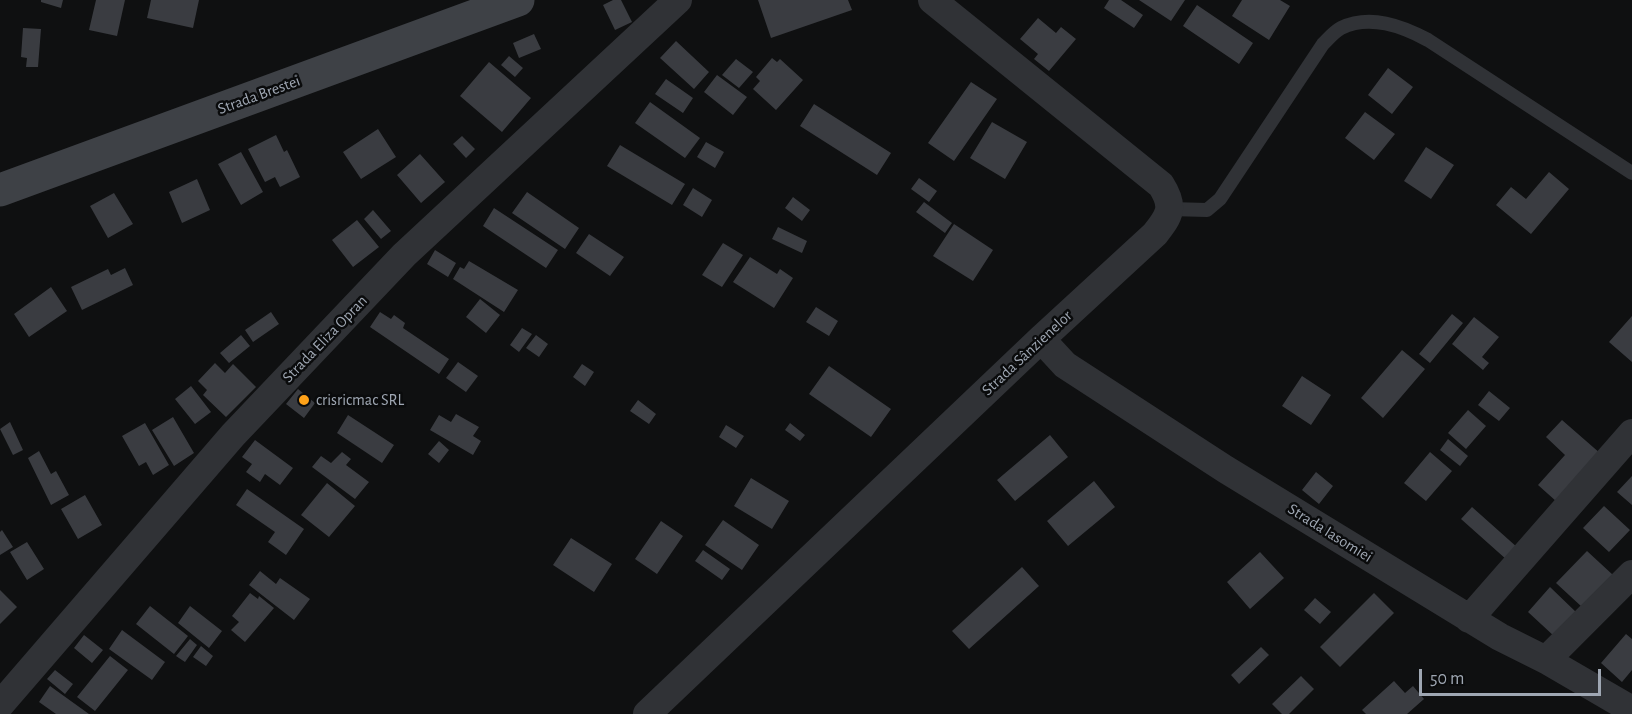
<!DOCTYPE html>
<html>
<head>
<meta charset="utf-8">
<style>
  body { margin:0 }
  #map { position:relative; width:1632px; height:714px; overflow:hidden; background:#0f1011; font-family:"Alegreya Sans",sans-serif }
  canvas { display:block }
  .scale { position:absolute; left:1419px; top:669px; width:182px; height:27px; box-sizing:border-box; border:3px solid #9fa7b3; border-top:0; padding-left:8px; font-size:18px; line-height:21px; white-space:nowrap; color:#9fa7b3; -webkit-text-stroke:4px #0a0b0c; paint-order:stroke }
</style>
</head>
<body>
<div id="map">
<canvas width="1632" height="714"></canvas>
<div class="scale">50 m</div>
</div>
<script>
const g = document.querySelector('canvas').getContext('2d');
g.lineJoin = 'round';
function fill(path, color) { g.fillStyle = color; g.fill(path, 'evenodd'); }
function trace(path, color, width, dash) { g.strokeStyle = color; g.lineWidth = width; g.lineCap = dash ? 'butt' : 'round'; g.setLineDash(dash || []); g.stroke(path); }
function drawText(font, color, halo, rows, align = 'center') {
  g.font = font + ' "Alegreya Sans",sans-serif'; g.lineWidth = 5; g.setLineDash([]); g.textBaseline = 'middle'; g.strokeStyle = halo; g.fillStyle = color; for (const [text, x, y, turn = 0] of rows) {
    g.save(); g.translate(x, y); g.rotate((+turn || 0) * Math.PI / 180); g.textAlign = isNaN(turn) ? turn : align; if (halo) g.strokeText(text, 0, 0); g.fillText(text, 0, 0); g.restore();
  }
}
fill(new Path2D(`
  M41 0H63L61 8 41 2Z
  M96 0H125L117 36 89 30Z
  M151 0H199L193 28 147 18Z
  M613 0H621L632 22 615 30 603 5Z
  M758 0H848L852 10 771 38Z
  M1109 0H1121L1143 15 1134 28 1104 8Z
  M1139 0H1185L1171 21Z
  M1242 0H1280L1290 6 1269 40 1232 16Z
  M1197 5 1253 43 1239 64 1183 26Z
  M1038 18 1056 33 1061 27 1076 39 1049 71 1034 59 1038 54 1020 39Z
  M23 28 41 29 38 67H26L27 58 21 57Z
  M534 34 541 49 519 58 513 43Z
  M676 41 709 72 694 89 660 58Z
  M509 56 523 68 515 77 501 65Z
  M772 58 777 62 780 59 803 80 776 110 753 89 760 81 756 77Z
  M736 59 753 72 739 88 722 75Z
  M489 62 531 98 502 132 460 96Z
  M1388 68 1413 87 1392 114 1368 95Z
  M717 75 747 97 733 115 704 92Z
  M666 79 693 98 683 113 655 94Z
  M971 82 997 99 954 161 928 143Z
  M650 102 700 138 685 158 635 123Z
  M814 104 891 153 877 175 800 126Z
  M1365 112 1395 134 1374 160 1345 138Z
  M992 122 1027 142 1005 179 970 158Z
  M378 129 396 157 361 179 343 152Z
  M276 135 284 152 287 150 300 177 280 187 275 177 265 182 248 149Z
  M462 136 475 149 466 158 453 144Z
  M706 142 724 152 715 168 697 157Z
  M620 145 685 184 672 205 607 166Z
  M1426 147 1454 165 1431 199 1404 181Z
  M241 152 263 192 241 205 218 164Z
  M420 154 445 182 421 203 397 175Z
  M1549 172 1569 189 1531 234 1496 205 1511 187 1526 199Z
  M919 178 937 191 929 202 911 189Z
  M197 179 210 210 182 223 169 192Z
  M693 188 712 200 702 217 683 205Z
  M527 192 579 228 565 249 512 213Z
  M114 193 133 224 108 238 90 206Z
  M793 197 810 210 802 221 785 208Z
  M924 202 952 223 945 233 916 212Z
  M494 208 558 250 546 268 483 226Z
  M373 210 391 231 381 239 364 219Z
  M357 220 379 247 353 267 332 240Z
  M954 224 993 250 973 281 933 256Z
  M778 227 807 241 802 253 772 239Z
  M589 234 624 257 610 276 576 253Z
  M723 243 743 255 722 287 702 275Z
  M435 250 456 263 448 277 427 264Z
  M750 257 777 274 780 269 793 278 774 308 733 282Z
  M469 261 518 290 504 312 453 279 460 267 464 269Z
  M125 268 133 285 82 310 71 287 108 269 111 275Z
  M51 287 67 311 29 337 14 314Z
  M480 299 500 315 486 333 466 317Z
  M816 307 838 321 829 336 806 322Z
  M271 312 279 324 253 342 245 330Z
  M380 312 391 319 394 315 405 323 403 328 449 359 439 374 370 327Z
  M1452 314 1463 323 1430 363 1419 354Z
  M1632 316V362L1609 342Z
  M1474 317 1499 337 1482 357 1489 363 1483 370 1452 344Z
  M522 328 532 334 519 352 510 345Z
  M241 335 250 346 229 363 220 353Z
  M536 335 548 344 539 357 526 348Z
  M1402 350 1425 369 1383 418 1361 398Z
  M458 362 478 376 466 392 446 378Z
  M215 363 225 373 233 364 256 387 226 417 203 395 207 390 198 381Z
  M582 364 594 372 585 386 573 377Z
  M829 366 891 409 871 437 809 394Z
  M1302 376 1331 395 1311 425 1282 406Z
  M191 386 211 412 195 424 175 399Z
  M298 389 315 403 304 418 286 404Z
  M1489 391 1510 408 1499 421 1478 405Z
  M638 400 656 414 649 424 630 411Z
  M1468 410 1486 426 1466 449 1448 433Z
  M456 414 479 427 473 436 481 441 473 455 430 430 439 415 451 422Z
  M348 415 394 445 382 463 337 433Z
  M173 417 194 453 174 466 152 430Z
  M1562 420 1601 454 1557 502 1538 485 1565 455 1546 437Z
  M10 422 23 450 13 455 0 429Z
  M145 423 169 465 153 475 146 462 139 466 122 436Z
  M790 423 805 435 800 441 785 430Z
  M726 425 744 436 736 448 719 437Z
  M1050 435 1068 457 1015 501 997 480Z
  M1448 439 1468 456 1460 466 1440 450Z
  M255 440 293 468 280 485 265 474 260 482 246 472 252 464 242 457Z
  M439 441 449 450 439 463 428 454Z
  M39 451 51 474 56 471 69 495 51 505 28 458Z
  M342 452 351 459 346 465 369 482 355 499 312 467 321 456 331 463Z
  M1430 452 1452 471 1426 501 1404 483Z
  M1316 472 1333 486 1319 504 1302 490Z
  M1632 476V505L1617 492Z
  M751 478 789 501 772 529 734 506Z
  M1094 481 1115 507 1068 546 1047 521Z
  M327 483 355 506 329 537 301 515Z
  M247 489 304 529 286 555 268 542 275 532 236 505Z
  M85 495 102 525 78 539 61 509Z
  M1604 506 1630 530 1609 552 1583 528Z
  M1472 507 1518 548 1507 560 1461 519Z
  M723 520 759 545 742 570 705 545Z
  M661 521 683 536 657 574 635 559Z
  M2 530 13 547 0 555V532Z
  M571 538 612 564 594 592 553 565Z
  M27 542 44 569 27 580 10 552Z
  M703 550 730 569 722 580 695 561Z
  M1587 551 1613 575 1582 607 1556 583Z
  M1260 552 1284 578 1250 609 1227 582Z
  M1022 567 1039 586 969 649 952 631Z
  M260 571 276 584 280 578 310 599 294 620 249 585Z
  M1550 587 1577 613 1555 637 1528 612Z
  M0 590 17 607 0 624Z
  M250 593 258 599 259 596 274 608 245 642 231 630 239 622 232 616Z
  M1374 593 1394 613 1340 667 1320 647Z
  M1315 598 1331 612 1320 624 1304 610Z
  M150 606 188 636 174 654 136 624Z
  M190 606 222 631 209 648 178 623Z
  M122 630 165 662 152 680 109 649Z
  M1626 634 1632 639V670L1622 682 1601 663Z
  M84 635 103 650 92 663 74 648Z
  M190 639 197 645 185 662 176 656Z
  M201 646 213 656 206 666 193 657Z
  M1261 647 1269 655 1239 684 1231 675Z
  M110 656 128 670 95 711 77 697Z
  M55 670 73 684 65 694 47 679Z
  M1301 676 1314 689 1289 714H1282L1272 704Z
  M1394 681 1405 693 1413 686 1424 699 1407 714H1366L1362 710Z
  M50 686 89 714H56L39 702Z`), '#3a3c41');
trace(new Path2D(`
  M1170 209 1207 210 1220 199 1323 44C1329 38 1335 31 1341 28 1370 14 1402 26 1428 40L1632 173`), '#303236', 14);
trace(new Path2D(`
  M1041 339 1065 365 1225 469 1500 637 1546 660 1632 710
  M1469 619 1632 433
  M1546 660 1632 574
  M0 705 233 435 404 255 678 0
  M647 714 1041 339 1155 234C1170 215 1175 207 1161 185L932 0`), '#303236', 28);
trace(new Path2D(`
  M0 190 518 0`), '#3e4146', 33);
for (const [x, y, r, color] of [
  [304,400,6,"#ffa219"]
]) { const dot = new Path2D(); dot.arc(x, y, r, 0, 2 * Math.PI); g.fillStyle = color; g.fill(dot); trace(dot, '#0a0b0c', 2); }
drawText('16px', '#9fa7b3', '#0a0b0c', [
  ["Strada Brestei",259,95,-20],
  ["Strada Eliza Opran",325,339,-46],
  ["Strada Sânzienelor",1027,353,-43],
  ["Strada Iasomiei",1330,533,32]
]);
drawText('16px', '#9fa7b3', '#0a0b0c', [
  ["crisricmac SRL",316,400]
], 'left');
</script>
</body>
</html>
